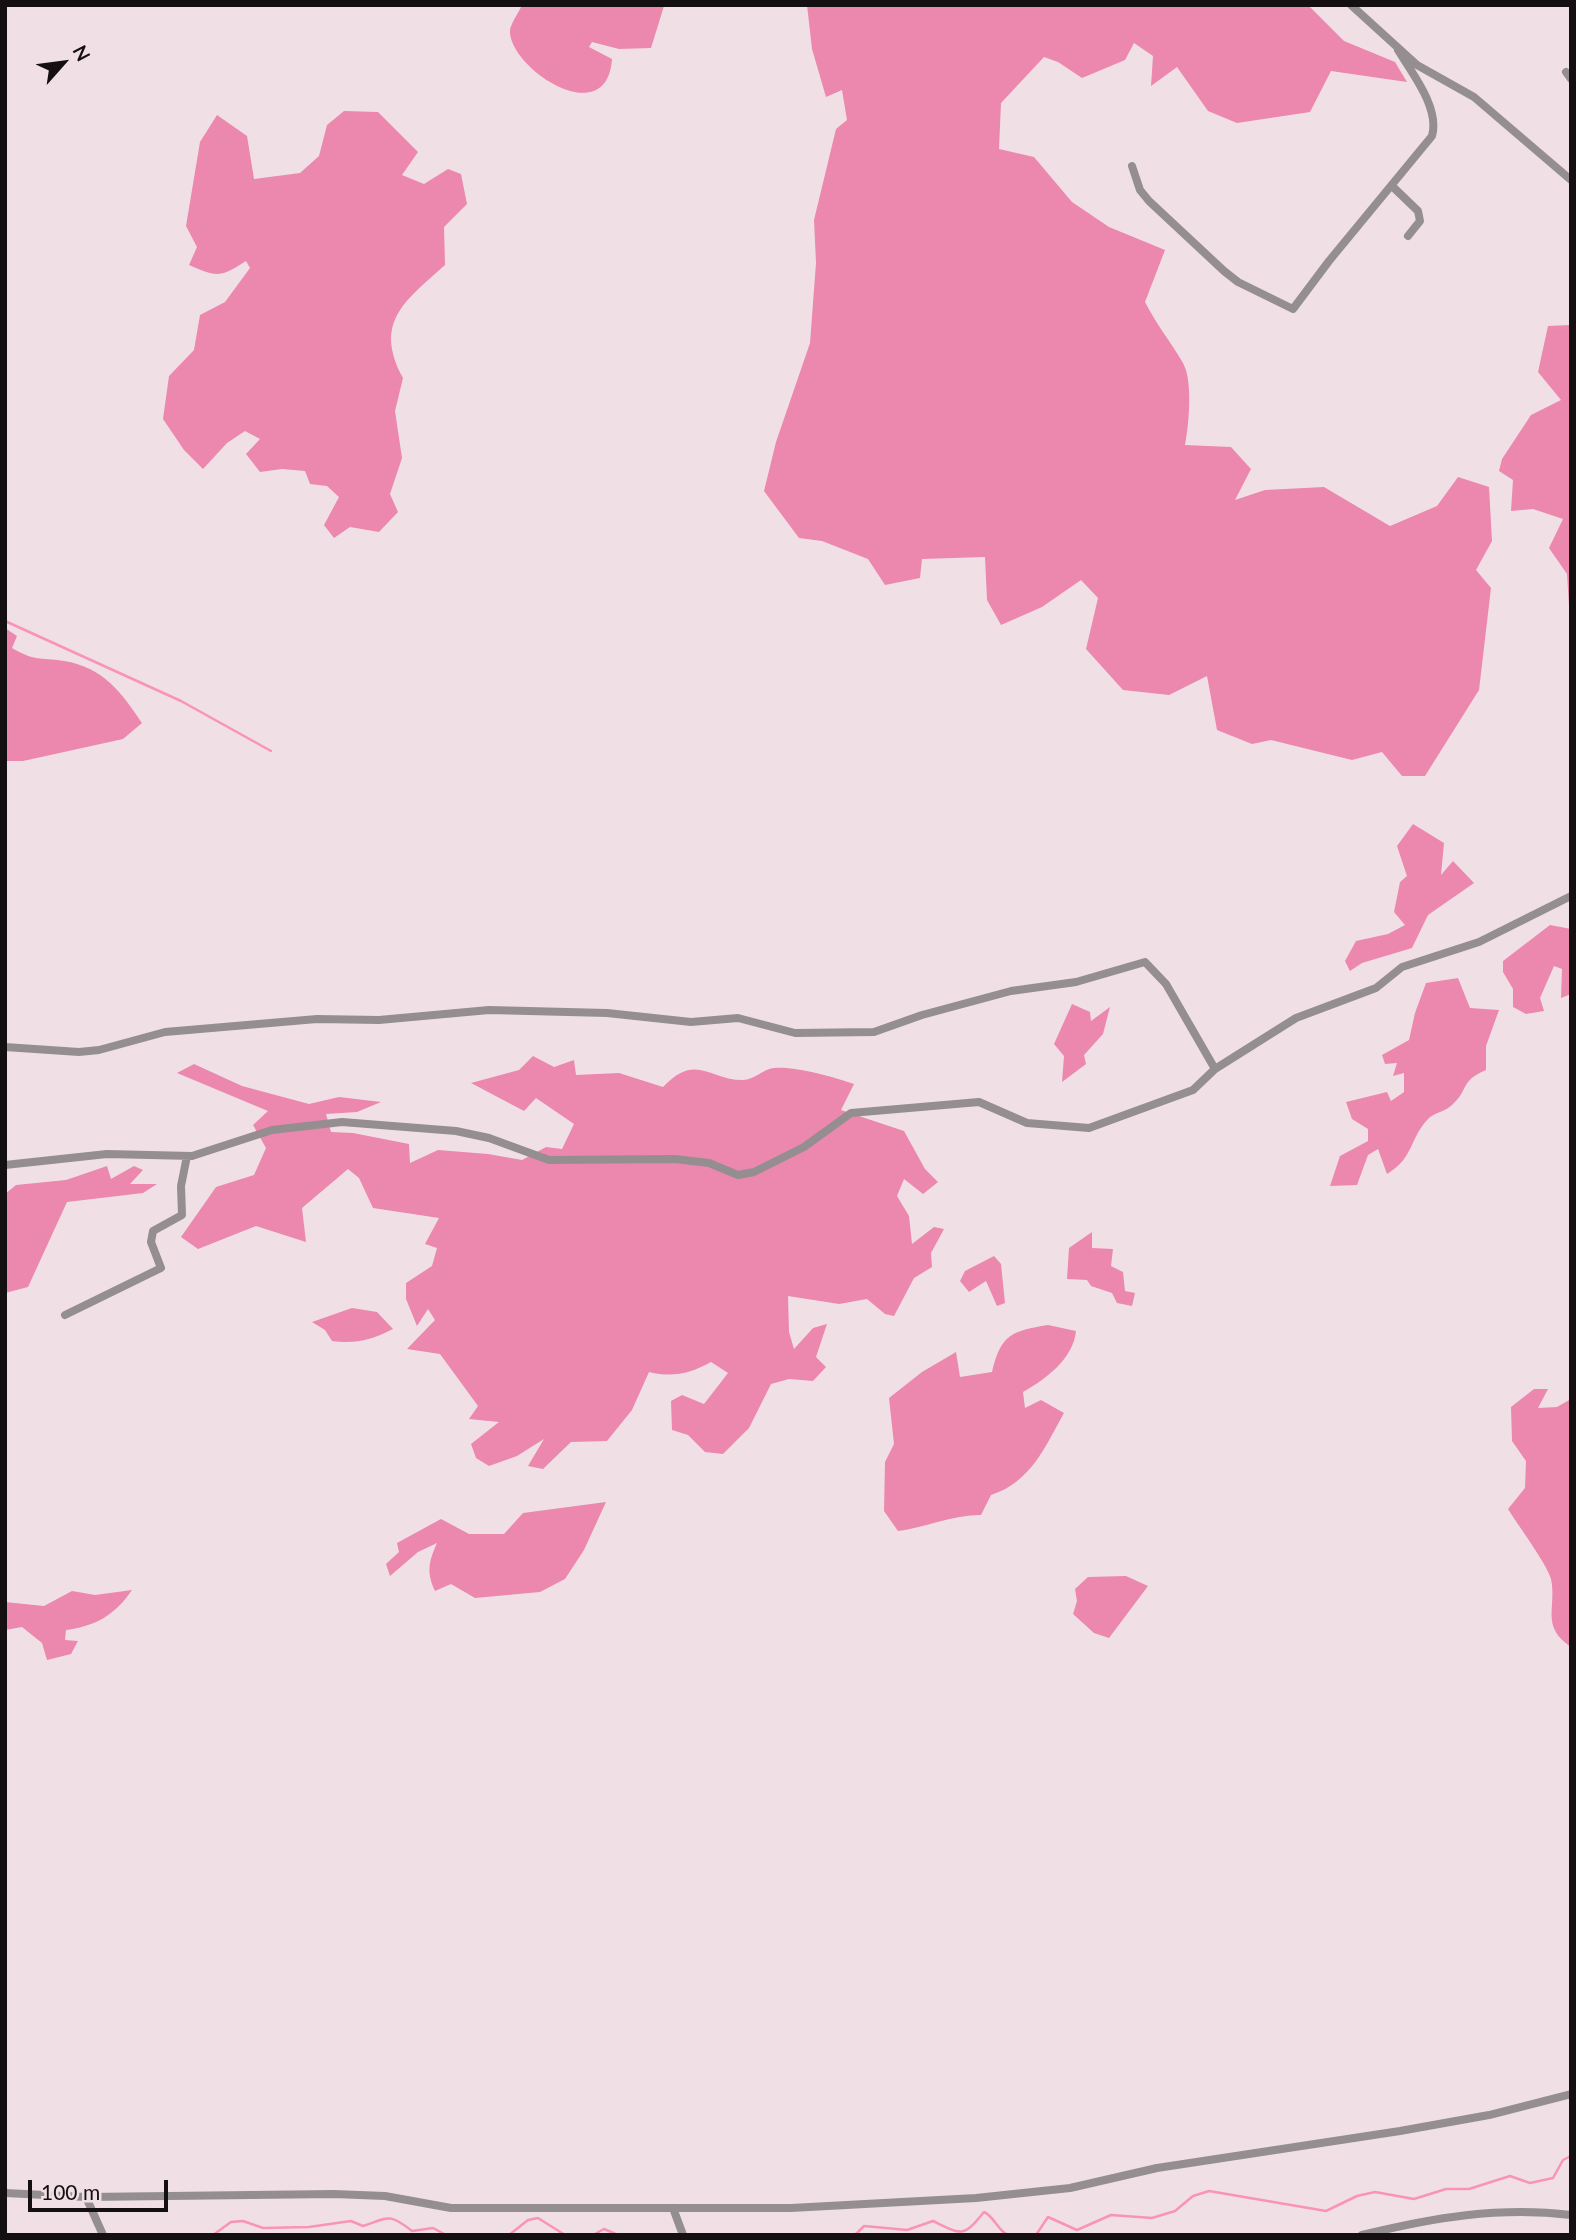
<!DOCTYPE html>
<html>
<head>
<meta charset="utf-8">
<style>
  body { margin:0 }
  #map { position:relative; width:1576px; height:2240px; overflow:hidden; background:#f0e0e5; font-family:Lato,sans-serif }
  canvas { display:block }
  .frame { position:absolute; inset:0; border:7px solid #140f11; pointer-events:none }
  .north { position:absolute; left:28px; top:28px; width:70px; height:70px; -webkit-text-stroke:5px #f0e0e5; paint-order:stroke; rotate:62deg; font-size:19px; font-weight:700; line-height:28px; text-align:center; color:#140f11 }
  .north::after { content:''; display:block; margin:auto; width:24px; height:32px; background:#140f11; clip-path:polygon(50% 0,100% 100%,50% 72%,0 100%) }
  .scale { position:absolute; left:28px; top:2180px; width:140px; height:32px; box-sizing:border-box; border:4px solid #140f11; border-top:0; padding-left:9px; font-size:21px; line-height:24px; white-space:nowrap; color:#140f11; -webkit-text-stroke:5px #f0e0e5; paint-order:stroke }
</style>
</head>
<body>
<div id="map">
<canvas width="1576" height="2240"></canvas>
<div class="frame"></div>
<div class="north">N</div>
<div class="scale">100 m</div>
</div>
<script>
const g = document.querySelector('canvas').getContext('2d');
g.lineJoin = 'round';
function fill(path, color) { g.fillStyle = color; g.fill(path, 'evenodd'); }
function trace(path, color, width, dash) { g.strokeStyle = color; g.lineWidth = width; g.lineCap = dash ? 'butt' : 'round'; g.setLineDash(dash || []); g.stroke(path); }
fill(new Path2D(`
  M522 5H664V6L651 48 619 49 592 42 589 47 612 59C607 133 508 68 510 30 511 23 519 12 522 5Z
  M807 5H1308L1344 41 1395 62 1407 82 1331 71 1310 112 1237 123 1208 111 1177 67 1151 86 1153 56 1134 43 1125 60 1082 78 1058 62 1044 57 1001 103 999 149 1034 157 1072 202 1109 227 1165 250 1145 302C1156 324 1171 342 1183 363 1193 381 1189 425 1185 445L1231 447 1251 469 1235 500 1265 490 1324 487 1390 526 1437 506 1458 477 1489 487 1492 541 1476 570 1491 588 1479 690 1425 776H1402L1382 752 1352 760 1271 740 1252 744 1217 730 1207 676 1169 695 1123 690 1086 649 1098 598 1081 580 1042 607 1001 625 987 600 985 557 922 559 920 578 885 585 868 559 822 541 799 538 764 491 776 442 810 343 816 263 814 220 836 129 847 120 842 90 826 97 812 49Z
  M344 111 378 112 418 152 402 175 424 184 448 169 461 174 467 204 444 227 445 265C405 301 373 322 403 378L395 411 402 458 390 494 398 512 379 532 350 527 334 538 324 525 339 497 327 486 310 484 305 471 282 469 260 472 246 454 260 439 245 431 227 443 203 469 184 450 163 419 169 376 194 350 200 315 225 302 250 268 246 261C220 278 216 277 189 265L197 247 186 226 200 142 217 115 247 136 254 179 300 173 319 156 327 125Z
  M1571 325V637L1567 574 1549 548 1563 519 1533 509 1511 511 1513 480 1499 471 1502 459 1531 415 1561 400 1538 372 1548 326Z
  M5 628 17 636 12 648C37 662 38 657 64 661 103 667 122 693 142 723L123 739 23 761H5Z
  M1413 824 1444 843 1441 875 1453 861 1474 883 1428 915 1412 948 1362 963 1350 971 1345 961 1356 941 1388 934 1405 925 1394 912 1400 882 1407 876 1397 846Z
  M1550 925 1571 929V994L1561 998 1562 969 1554 966 1540 998 1544 1011 1526 1014 1513 1007V989L1503 972V961Z
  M1458 978 1470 1008 1499 1010 1486 1046V1070C1460 1081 1469 1089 1453 1104 1447 1111 1436 1112 1429 1118 1409 1138 1415 1157 1387 1174L1378 1149 1368 1155 1357 1185 1330 1186 1340 1156 1368 1141V1129L1352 1119 1346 1102 1387 1092 1391 1101 1404 1092V1073L1393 1076 1397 1063 1385 1064 1382 1055 1409 1040 1415 1013 1426 983Z
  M1072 1004 1090 1012 1091 1021 1110 1007 1103 1034 1084 1055 1086 1064 1062 1082 1064 1056 1054 1044Z
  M533 1056 554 1067 574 1060 576 1075 619 1073 663 1087C696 1052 709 1080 743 1080 754 1080 763 1069 774 1068 796 1066 833 1077 854 1084L841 1110 904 1131 925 1169 938 1182 923 1194 904 1179 897 1196 909 1216 912 1244 934 1227 944 1229 931 1253 932 1267 914 1278 894 1316 885 1314 867 1299 839 1304 788 1296 789 1332 794 1349 813 1328 827 1324 816 1357 826 1367 813 1381 789 1379 771 1384 749 1428 723 1454 705 1452 688 1435 672 1430 671 1401 682 1395 704 1404 728 1373 711 1362C691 1373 673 1378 649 1372L632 1410 607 1441 571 1442 543 1469 528 1466 544 1439 517 1456 489 1466 476 1458 471 1444 499 1422 469 1419 478 1406 440 1354 407 1349 435 1320 428 1309 417 1326 406 1299V1283L432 1266 437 1248 425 1244 439 1218 373 1208 359 1178 348 1169 302 1208 306 1242 256 1226 198 1249 181 1237 216 1187 254 1175 266 1148 253 1125 268 1111 177 1073 194 1064 242 1086 309 1104 339 1097 381 1102 357 1112 326 1114 331 1132 353 1133 409 1144 410 1163 438 1150 488 1154 522 1160 546 1147 562 1149 574 1124 536 1098 524 1111 471 1083 519 1070Z
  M107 1166 111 1179 134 1166 143 1170 130 1184H157L143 1193 67 1202 28 1287 5 1293V1194L16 1185 66 1180Z
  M1092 1232V1248L1113 1249 1111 1266 1123 1272 1125 1291 1135 1293 1132 1306 1117 1303 1112 1293 1091 1286 1087 1280 1067 1279 1069 1248Z
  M994 1256 1001 1264 1005 1303 997 1306 986 1281 969 1292 960 1281 965 1271Z
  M352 1308 377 1312 393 1329C371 1340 356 1344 332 1341L325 1330 312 1322Z
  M1048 1325 1076 1331C1073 1359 1046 1379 1023 1392L1025 1408 1041 1400 1064 1413C1045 1447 1031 1482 991 1495L981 1515C951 1515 928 1527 898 1531L884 1511 885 1462 894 1444 889 1398 922 1372 956 1352 960 1377 992 1372C1001 1334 1012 1331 1048 1325Z
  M1534 1389H1548L1538 1408 1557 1407 1571 1399V1647C1540 1626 1557 1608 1551 1579 1547 1564 1517 1524 1508 1509L1525 1488 1526 1461 1512 1441 1511 1407Z
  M606 1502 584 1550 565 1579 540 1592 475 1598 451 1584 435 1591C426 1572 429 1561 437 1543L418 1552 390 1576 386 1564 399 1552 397 1543 441 1519 469 1534H504L523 1513Z
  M1126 1576 1148 1586 1109 1638 1094 1633 1073 1614 1077 1601 1075 1589 1088 1577Z
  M132 1590C115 1615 96 1626 66 1630L65 1640 78 1641 71 1654 47 1660 42 1643 22 1627 5 1630V1602L44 1606 72 1591 95 1595Z`), '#ec87ad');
trace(new Path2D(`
  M5 621 181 701 271 751
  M5 2233 8 2235
  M213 2235 231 2222 243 2221 263 2228 309 2227 351 2221 363 2226C388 2218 388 2212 412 2231L433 2228 446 2235
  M509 2235 528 2220 538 2218 565 2235
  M593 2235 604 2229 618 2235
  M630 2235H637
  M732 2235H750
  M855 2235 864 2226 907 2230 933 2221C962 2235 963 2238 984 2212 995 2217 997 2230 1008 2235
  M1036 2235 1048 2217 1077 2230 1111 2215 1152 2218 1175 2211 1193 2196 1209 2191 1326 2211 1357 2196 1375 2192 1414 2199 1446 2189H1469L1510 2176 1530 2183 1553 2178 1563 2160 1571 2156`), '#f993b9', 2.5);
trace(new Path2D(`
  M1351 5 1417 65 1474 97 1571 180
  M1566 72 1571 79
  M1132 166 1140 190 1149 201 1224 271 1238 282 1293 309 1329 261 1432 136C1440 108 1412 73 1398 50
  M1392 186 1418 211 1420 221 1408 236
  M5 1047 79 1052 99 1050 165 1032 317 1019 379 1020 489 1010 607 1013 691 1022 738 1018 795 1033 874 1032 922 1015 1011 991 1076 982 1145 962 1166 984 1215 1069
  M5 1165 107 1154 192 1156 272 1130 342 1122 456 1131 489 1138 549 1160 675 1159 709 1163 738 1175 754 1172 804 1147 851 1113 979 1102 1027 1123 1089 1128 1193 1090 1215 1069 1296 1018 1376 988 1402 967 1479 942 1571 896
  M65 1315 161 1268 151 1242 153 1231 182 1215 181 1186 187 1156
  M5 2193 86 2197 334 2194 385 2196 451 2208H791L976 2198 1070 2188 1157 2168 1400 2131 1489 2115 1571 2094
  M86 2197 103 2235
  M673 2208 683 2235
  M1362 2235C1432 2218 1499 2206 1571 2215`), '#958e90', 8);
</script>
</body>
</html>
